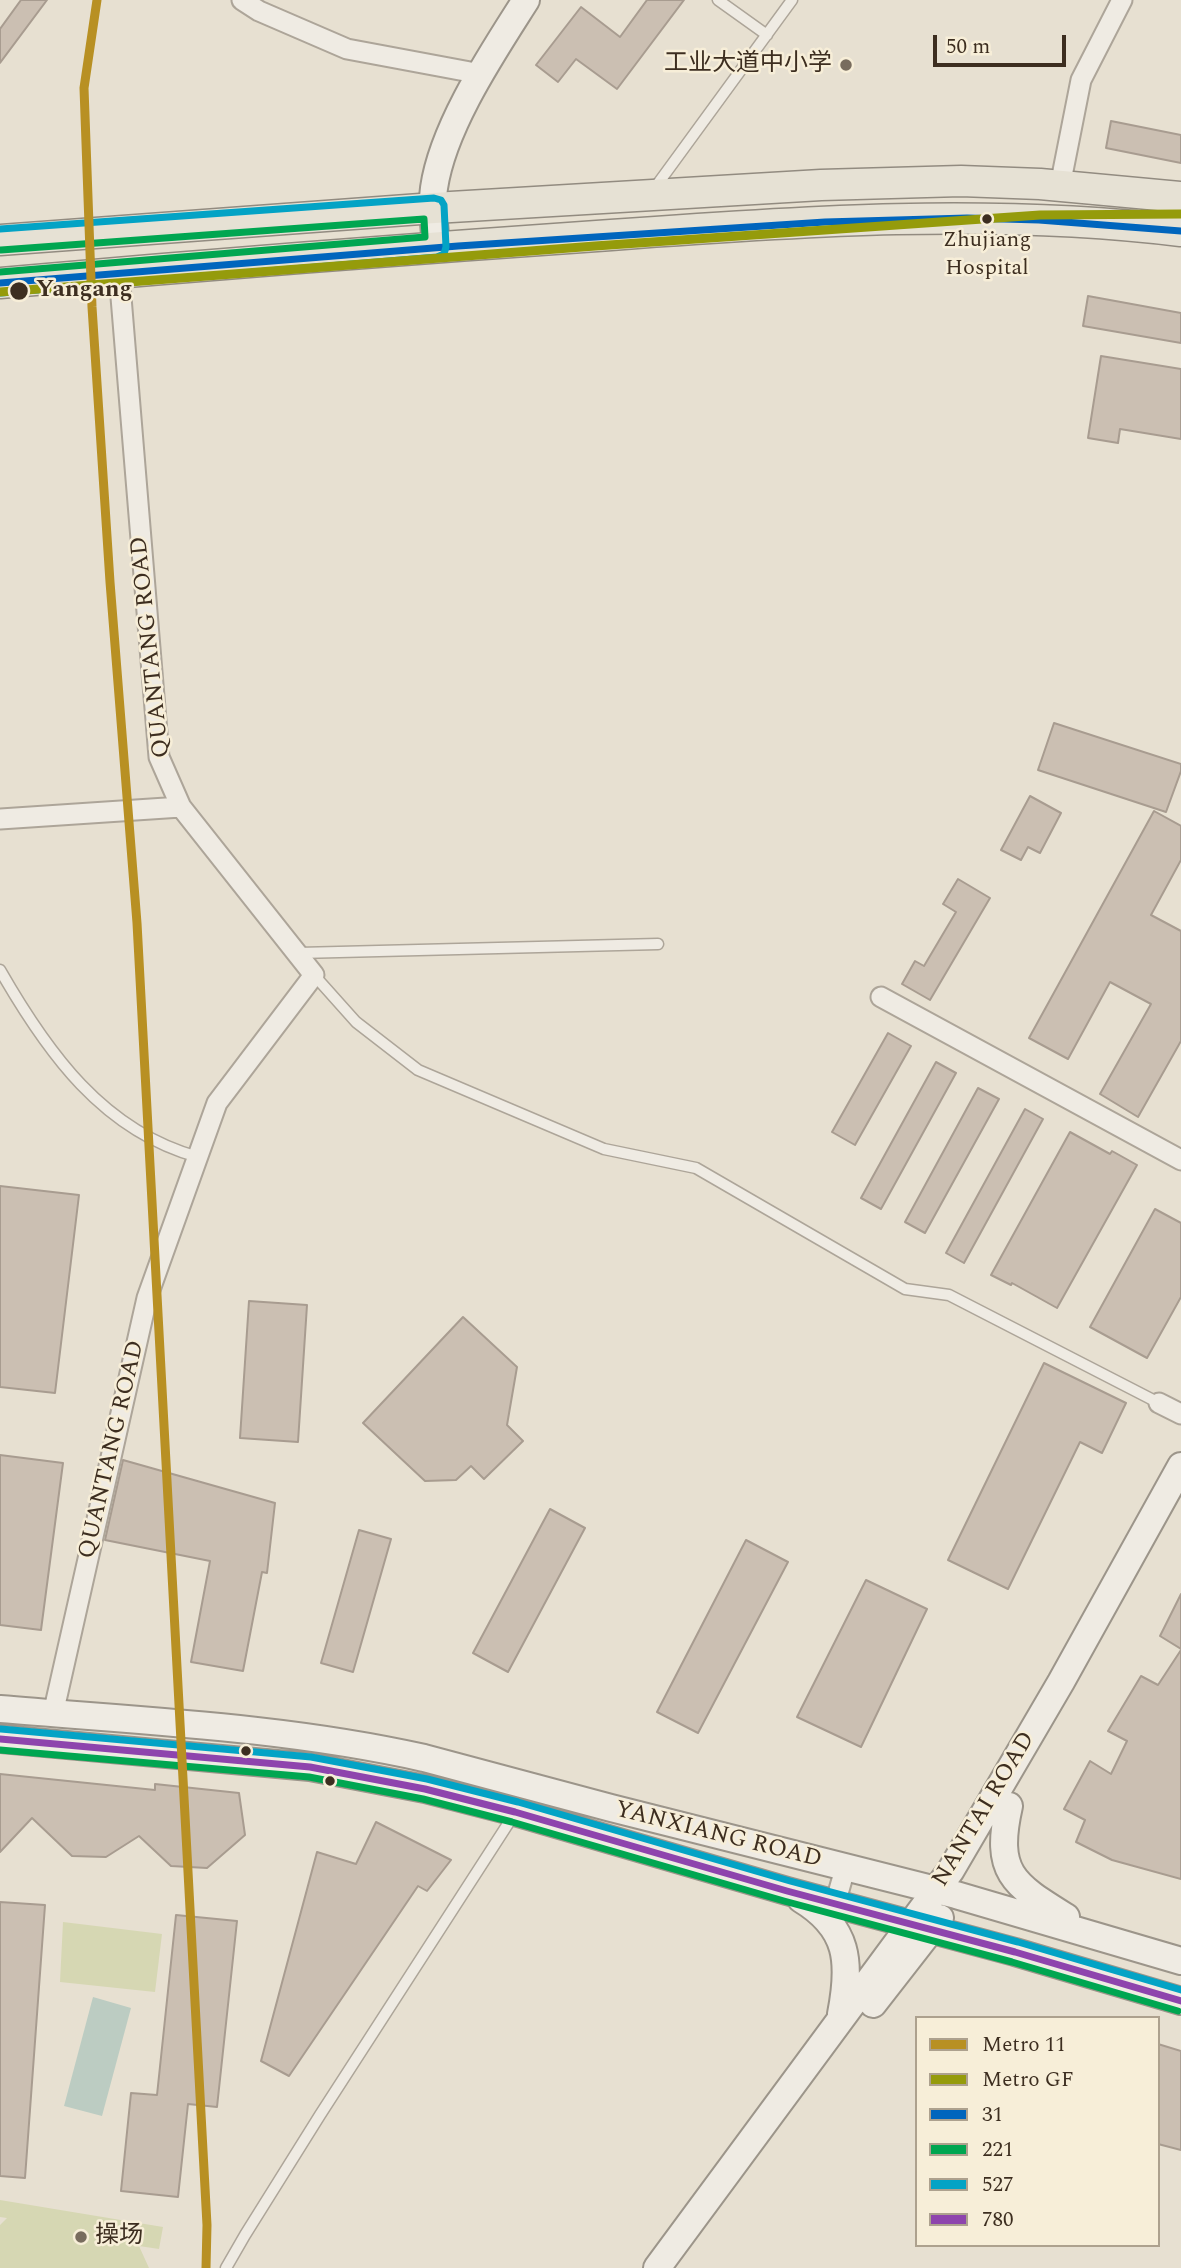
<!DOCTYPE html>
<html>
<head>
<meta charset="utf-8">
<style>
  body { margin:0 }
  #map { position:relative; width:1181px; height:2268px; overflow:hidden; background:#e7e0d1; font-family:Spectral,serif }
  canvas { display:block }
  .legend { position:absolute; left:915px; top:2016px; width:245px; height:231px; box-sizing:border-box; background:#f7eed8; border:2px solid #ada18e; margin:0; padding:9px 12px; list-style:none; font-size:21px; color:#3d2e20 }
  .legend li { display:flex; align-items:center; gap:14px; height:35px }
  .legend b { width:35px; border:2px solid #ada18e }
  .scale { position:absolute; left:933px; top:35px; width:133px; height:32px; box-sizing:border-box; border:4px solid #3d2e20; border-top:0; padding-left:9px; font-size:21px; line-height:24px; white-space:nowrap; color:#3d2e20; -webkit-text-stroke:5px #f7eed8; paint-order:stroke }
</style>
</head>
<body>
<div id="map">
<canvas width="1181" height="2268"></canvas>
<ul class="legend">
<li><b style="height:9px;background:#b89023"></b>Metro 11</li>
<li><b style="height:9px;background:#959b0b"></b>Metro GF</li>
<li><b style="height:9px;background:#0065bd"></b>31</li>
<li><b style="height:9px;background:#00a651"></b>221</li>
<li><b style="height:9px;background:#03a3c5"></b>527</li>
<li><b style="height:9px;background:#8e44ad"></b>780</li>
</ul>
<div class="scale">50 m</div>
</div>
<script>
const g = document.querySelector('canvas').getContext('2d');
g.lineJoin = 'round';
function fill(path, color) { g.fillStyle = color; g.fill(path, 'evenodd'); }
function trace(path, color, width, dash) { g.strokeStyle = color; g.lineWidth = width; g.lineCap = dash ? 'butt' : 'round'; g.setLineDash(dash || []); g.stroke(path); }
function drawText(font, color, halo, rows, align = 'center') {
  g.font = font + ' Spectral,"Noto Sans SC",serif'; g.lineWidth = 5; g.setLineDash([]); g.textBaseline = 'middle'; g.strokeStyle = halo; g.fillStyle = color; for (const [text, x, y, turn = 0] of rows) {
    g.save(); g.translate(x, y); g.rotate((+turn || 0) * Math.PI / 180); g.textAlign = isNaN(turn) ? turn : align; if (halo) g.strokeText(text, 0, 0); g.fillText(text, 0, 0); g.restore();
  }
}
fill(new Path2D(`
  M63 1922 162 1934 155 1992 60 1982Z
  M0 2200 163 2227 159 2249 139 2246 149 2268H0V2225L7 2218 0 2217Z`), '#d6d7b3');
fill(new Path2D(`
  M93 1997 131 2008 102 2116 64 2106Z`), '#bcccc2');
const building = new Path2D(`
  M21 0H47L0 63V29Z
  M647 0H684L617 89 576 59 558 82 536 65 581 7 620 37Z
  M1111 121 1181 135V163L1106 148Z
  M1088 296 1181 313V343L1083 326Z
  M1101 356 1181 369V439L1120 429 1118 443 1088 438Z
  M1054 723 1181 764V771L1166 812 1038 770Z
  M1030 796 1061 813 1040 853 1028 847 1021 860 1001 850Z
  M1154 811 1181 826V860L1151 915 1181 931V1041L1138 1117 1100 1094 1151 1004 1110 982 1068 1059 1029 1038Z
  M958 879 990 898 930 1000 902 984 915 961 924 966 956 912 943 904Z
  M888 1033 911 1046 855 1145 832 1132Z
  M936 1062 956 1073 881 1209 861 1198Z
  M978 1088 999 1099 925 1233 905 1222Z
  M1025 1109 1043 1119 964 1263 946 1253Z
  M1070 1132 1110 1154 1112 1151 1137 1165 1057 1308 1012 1283 1011 1285 991 1275Z
  M0 1186 79 1195 55 1393 0 1387Z
  M1155 1209 1181 1223V1297L1147 1358 1090 1327Z
  M249 1301 307 1305 298 1442 240 1438Z
  M463 1317 517 1367 507 1425 523 1441 484 1479 471 1466 456 1480 425 1481 363 1423Z
  M1044 1363 1126 1403 1102 1453 1080 1442 1008 1589 948 1560Z
  M0 1455 63 1463 41 1630 0 1625Z
  M123 1460 275 1503 267 1573 262 1572 243 1671 191 1662 210 1561 105 1540Z
  M550 1509 585 1528 508 1672 473 1653Z
  M359 1530 391 1539 353 1672 321 1663Z
  M746 1540 788 1562 698 1733 657 1712Z
  M866 1580 927 1609 861 1747 797 1717Z
  M1181 1594V1649L1160 1636Z
  M1181 1650V1879L1112 1860 1076 1842 1085 1820 1064 1809 1090 1761 1111 1774 1127 1741 1108 1731 1141 1676 1158 1685Z
  M0 1774 155 1790V1784L239 1793 245 1835 207 1868 171 1866 139 1836 106 1857 72 1856 32 1818 0 1852Z
  M376 1822 451 1860 427 1891 418 1886 289 2076 261 2061 317 1852 356 1864Z
  M0 1902 45 1905 25 2178 0 2176Z
  M176 1915 237 1921 217 2107 188 2104 178 2197 121 2191 131 2093 157 2095Z
  M1158 2044 1181 2051V2150L1158 2144Z`);
fill(building, '#cbbfb2');
trace(building, '#a89c90', 2);
const lane = new Path2D(`
  M718 0 767 35
  M654 189 792 0
  M299 953 658 944
  M0 970C47 1052 103 1131 198 1157
  M314 975 356 1022 418 1070 604 1149 696 1168 905 1289 949 1295 1159 1403
  M226 2268 245 2235 320 2115 515 1813`);
const street = new Path2D(`
  M242 0 259 11 347 49 481 74
  M1060 186 1081 80 1122 0
  M0 819 181 807
  M881 997 1181 1160
  M1159 1403 1181 1414
  M53 1714 147 1298 217 1103 314 975 181 807 159 757 119 273
  M835 1904 845 1869`);
const secondary = new Path2D(`
  M436 247C435 228 431 207 434 188 443 126 493 52 526 0
  M0 1709C142 1721 285 1727 424 1758L611 1808 956 1895 1181 1961
  M0 1739 310 1767 425 1789 515 1812 787 1891 1015 1952 1181 2001
  M1009 1806C994 1873 1013 1884 1066 1917
  M801 1899C849 1928 851 1962 841 2014
  M873 2004 940 1918
  M657 2268 951 1870 1061 1682 1181 1466`);
const primary = new Path2D(`
  M0 240 434 208 821 185 961 181 1040 184 1181 197
  M0 283C203 265 407 249 611 235 800 221 992 208 1181 231`);
trace(lane, '#ada599', 13);
trace(street, '#ada599', 23);
trace(secondary, '#9c958a', 30);
trace(primary, '#928b80', 33);
trace(lane, '#efebe3', 10);
trace(street, '#efebe3', 19);
trace(secondary, '#efebe3', 26);
trace(primary, '#e6e1d4', 30);
trace(new Path2D(`
  M0 283 458 246 825 222 967 218 1039 220 1181 231`), '#0065bd', 7);
trace(new Path2D(`
  M0 272 425 237 424 219 1 250
  M0 1750 309 1777 423 1799 512 1822 784 1901 1012 1962 1178 2011`), '#00a651', 7);
trace(new Path2D(`
  M0 229 434 198 441 200 444 205 446 247 444 254 437 257 1 293
  M1 1729 311 1757 427 1779 518 1802 790 1881 1018 1942 1181 1990`), '#03a3c5', 7);
trace(new Path2D(`
  M0 1739 310 1767 425 1789 515 1812 787 1891 1015 1952 1181 2001`), '#8e44ad', 7);
trace(new Path2D(`
  M97 0 84 88 92 307 110 582 137 923 207 2225 206 2268`), '#b89023', 9);
trace(new Path2D(`
  M0 292 595 246 1040 215 1181 214`), '#959b0b', 9);
for (const [x, y, r, color] of [
  [846,65,7,"#786c5e"],
  [987,219,6,"#3d2e20"],
  [19,291,10,"#3d2e20"],
  [246,1751,6,"#3d2e20"],
  [330,1781,6,"#3d2e20"],
  [81,2237,7,"#786c5e"]
]) { const dot = new Path2D(); dot.arc(x, y, r, 0, 2 * Math.PI); g.fillStyle = color; g.fill(dot); trace(dot, '#f7eed8', 2.5); }
drawText('22px', '#3d2e20', '#f7eed8', [
  ["Zhujiang",987,242],
  ["Hospital",987,270]
]);
drawText('24px', '#3d2e20', '#f7eed8', [
  ["工业大道中小学",832,65],
  ["操场",95,2237,"left"]
], 'right');
drawText('bold 24px', '#3d2e20', '#f7eed8', [
  ["Yangang",36,291]
], 'left');
drawText('24px', '#3d2e20', '#f7eed8', [
  ["QUANTANG ROAD",152,647,-96],
  ["QUANTANG ROAD",113,1450,-77],
  ["NANTAI ROAD",985,1810,-59],
  ["YANXIANG ROAD",718,1836,14]
]);
</script>
</body>
</html>
